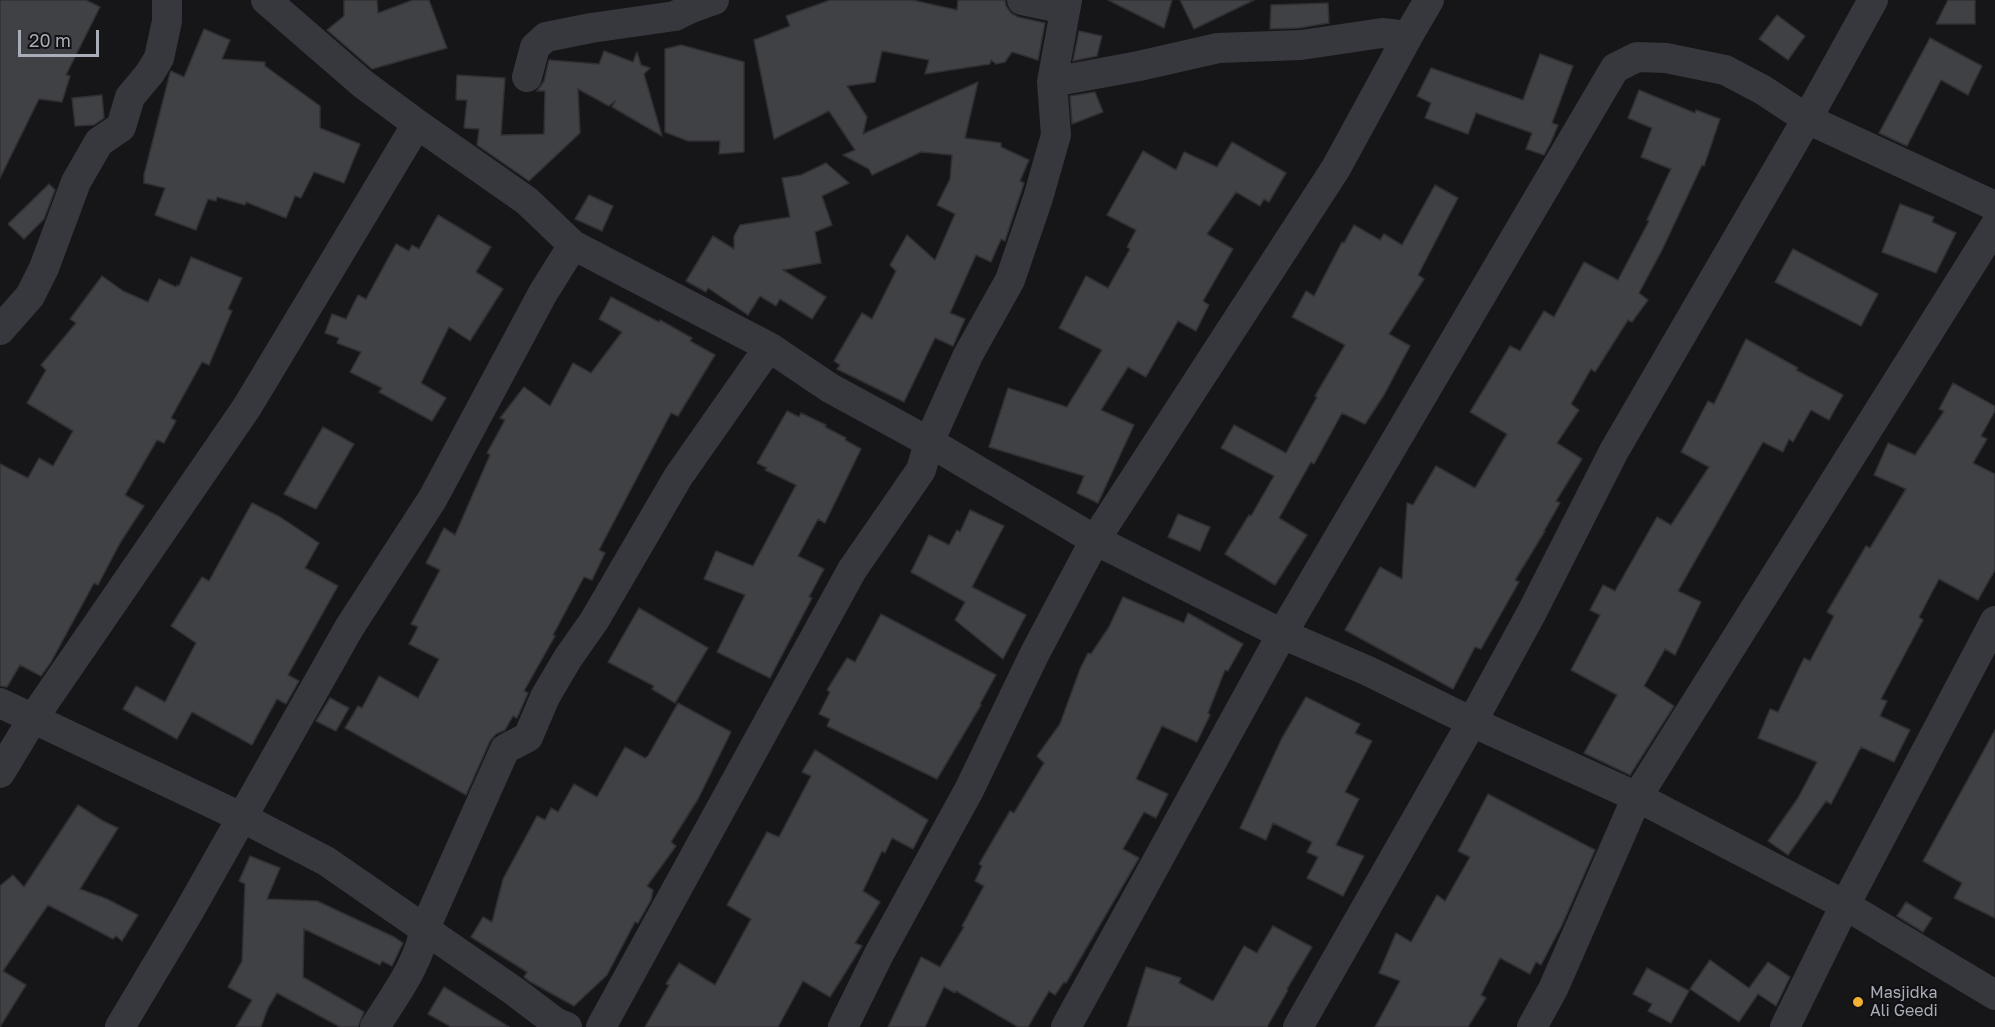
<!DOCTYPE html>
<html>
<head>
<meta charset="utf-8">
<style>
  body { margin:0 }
  #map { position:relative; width:1995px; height:1027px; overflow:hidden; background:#161618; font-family:"Golos Text",sans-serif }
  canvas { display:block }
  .scale { position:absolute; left:18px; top:30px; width:81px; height:27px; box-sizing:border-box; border:3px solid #a8adb8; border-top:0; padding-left:8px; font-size:18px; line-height:21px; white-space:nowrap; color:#a8adb8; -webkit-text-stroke:4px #111113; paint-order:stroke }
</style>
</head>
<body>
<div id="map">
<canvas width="1995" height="1027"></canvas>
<div class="scale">20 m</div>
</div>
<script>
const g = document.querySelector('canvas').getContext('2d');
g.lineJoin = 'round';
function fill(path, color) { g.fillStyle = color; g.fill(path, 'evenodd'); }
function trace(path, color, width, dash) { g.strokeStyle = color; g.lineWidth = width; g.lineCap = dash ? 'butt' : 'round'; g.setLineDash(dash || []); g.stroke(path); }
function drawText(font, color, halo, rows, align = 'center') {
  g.font = font + ' "Golos Text",sans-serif'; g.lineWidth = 4.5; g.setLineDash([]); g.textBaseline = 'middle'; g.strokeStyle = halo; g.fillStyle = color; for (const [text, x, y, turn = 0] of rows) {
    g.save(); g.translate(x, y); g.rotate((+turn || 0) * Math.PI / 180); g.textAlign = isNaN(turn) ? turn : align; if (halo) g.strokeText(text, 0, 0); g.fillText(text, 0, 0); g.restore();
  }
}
const building = new Path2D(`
  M0 0H86L100 7 66 75 70 76 62 102 39 99 0 178Z
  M344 0H377L378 13 413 0H429L447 48 372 69 327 30 344 16Z
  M830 0H912L957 10 958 0H1005L1006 6 1011 13 1018 17 1045 23 1038 60 1012 52 1005 62 996 64 991 60 990 64 925 74 929 60 882 51 875 82 847 86 867 117 863 134 978 82 965 138 1001 143V147L1029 160 1020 181 1024 183 1005 241 1001 239 991 262 976 255 950 313 965 319 953 346 935 338 904 402 837 369 840 365 834 361 862 313 872 319 896 271 890 265 907 235 935 260 955 214 937 205 950 179 952 155 921 152 872 175 869 169 843 155 855 150 829 111 774 139 754 40 790 26 786 16Z
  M1108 0H1172L1164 28Z
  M1180 0H1254L1194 29Z
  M1948 0H1975V24H1936Z
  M1328 3 1329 23 1299 28 1270 29 1271 5Z
  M1777 15 1805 36 1788 60 1759 39Z
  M204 29 230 40 222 59 265 62V66L320 106V128L360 144 344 183 314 172 301 198 295 196 286 218 246 202 245 205 217 197 216 201 208 199 196 230 155 215 165 188 144 183V175L170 73 171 71 184 77Z
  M1079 31 1102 36 1097 56 1073 61Z
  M1930 38 1982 66 1968 95 1941 80 1907 146 1879 133Z
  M681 45 744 62V152L719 154 720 141H688L665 132V49Z
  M604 51 633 62 637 52 641 65 650 68 644 74 662 136 612 107 615 101 609 106 578 89 580 133 529 181 477 145 479 129 464 128 467 100H456L457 75 505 78 501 135 544 134 545 91H537L544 81 549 60 599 64Z
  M1540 54 1573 66 1552 123 1558 125 1551 142 1544 155 1526 149 1532 133 1476 113 1468 134 1425 118 1431 103 1417 96 1431 68 1523 100Z
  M1639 90 1695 113 1696 110 1720 119 1704 166 1702 165 1662 250 1639 293 1648 300 1632 322 1628 320 1595 372 1591 369 1571 404 1579 410 1557 443 1582 459 1556 501 1560 503 1544 531H1545L1515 580 1519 582 1481 649 1475 647 1453 689 1345 630 1380 567 1402 579 1407 503 1413 505 1436 466 1475 488 1507 434 1470 412 1510 346 1520 351 1544 311 1554 317 1584 262 1618 280 1649 221 1647 220 1671 169 1641 157 1652 128 1628 118Z
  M1095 92 1103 112 1072 124 1070 96Z
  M102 95 104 118 94 125 75 126 72 98Z
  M1232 142 1286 173 1269 202 1264 199 1260 206 1236 192 1207 234 1233 249 1203 301 1209 305 1196 331 1178 321 1146 377 1128 367 1101 410 1134 425 1098 503 1077 493 1084 476 989 447 1008 388 1067 407 1102 350 1059 328 1086 276 1108 288 1130 249 1127 247 1136 230 1107 215 1143 151 1176 170 1184 152 1217 167Z
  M826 163 849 183 822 196 832 225 815 232 821 263 783 270 826 297 812 319 780 299 776 306 760 296 748 315 708 288 706 292 686 281 713 236 734 249V236L740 225 790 217 782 178 801 175Z
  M49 184 55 190 44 219 24 239 8 224Z
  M1435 185 1458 198 1418 275 1424 279 1389 334 1410 346 1384 395 1365 424 1342 413 1314 464 1311 462 1279 518 1307 535 1275 585 1225 554 1249 515 1251 516 1274 476 1221 448 1234 425 1286 453 1317 397 1315 396 1345 345 1292 317 1306 291 1314 296 1342 242 1344 243 1354 225 1380 240 1384 234 1402 245Z
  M589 195 613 206 602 231 575 219Z
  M1900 204 1934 217 1932 222 1956 233 1936 273 1882 252Z
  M438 215 491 247 476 272 503 289 470 341 449 327 421 383 446 398 432 421 379 392 382 388 350 372 361 352 337 343 339 338 325 333 332 314 346 319 358 295 366 299 396 244 409 251 412 245 419 249Z
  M1793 249 1878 294 1861 326 1775 282Z
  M191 257 242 278 228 309 232 311 209 365 202 362 171 418 176 421 164 443 157 440 125 495 144 506 120 543 98 585 94 583 51 662 41 676 20 665 7 687 0 686V464L28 478 39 458 53 466 73 431 27 403 46 370 41 365 76 323 70 319 102 276 123 291 148 302 159 279 176 287 177 285 179 286Z
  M611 297 659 322 660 320 692 338 690 341 715 355 678 416 671 413 599 550 605 553 592 580 584 577 553 635 555 636 524 691 528 693 517 718 513 716 505 730 496 734 490 741 466 795 345 728 358 706 362 708 379 676 418 698 439 659 409 644 418 627 411 624 440 570 426 563 444 528 455 535 490 455 487 453 505 420 500 418 524 387 550 406 573 363 591 373 622 332 599 319Z
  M1746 339 1798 368 1796 370 1843 395 1829 420 1811 410 1793 442 1789 439 1783 452 1763 442 1678 591 1701 602 1675 655 1665 649 1644 686 1674 706 1630 775 1584 753 1617 695 1571 670 1600 615 1590 610 1603 585 1615 591 1657 517 1671 525 1709 467 1681 452 1708 401 1714 404Z
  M1953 383 1995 406V411L1981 436 1987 439 1973 463 1995 474V570L1978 600 1939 579 1919 617 1923 620 1881 699 1887 701 1880 716 1910 730 1894 762 1861 747 1831 804 1826 801 1788 855 1768 841 1798 798 1817 762 1758 738 1770 709 1778 712 1804 658 1810 661 1834 616 1827 612 1866 546 1870 548 1906 489 1874 475 1888 443 1915 455 1944 411 1939 409Z
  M787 411 799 417 801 413 826 425 825 427 846 438 845 440 861 449 825 523 818 519 798 556 824 569 809 597 812 598 770 678 717 652 745 595 704 579 716 551 753 566 796 485 765 470 767 468 757 463Z
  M323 427 354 444 316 509 284 494Z
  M252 503 280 517 319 543 305 568 338 586 288 675 299 681 286 704 277 699 252 745 192 712 177 739 123 709 136 686 165 702 196 643 171 626 202 577 209 581Z
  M970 510 1004 526 972 587 1026 615 1003 659 955 620 965 602 911 572 929 535 949 545 957 530 960 532Z
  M1178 514 1210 527 1200 551 1168 537Z
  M1123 597 1184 623 1188 613 1243 644 1228 671 1225 670 1208 713 1210 715 1197 742 1162 726 1136 779 1168 794 1156 818 1144 812 1123 849 1139 858 1066 983 1064 982 1055 995 1049 991 1028 1027H1018L956 991 955 993 944 987 925 1027H888L921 957 940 967 964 927 962 926 984 886 975 881 982 866 979 864 1010 811 1014 813 1044 763 1037 756 1060 724 1080 669 1088 653 1091 654 1109 627Z
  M639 608 708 648 675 703 652 689 654 686 608 662Z
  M881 614 996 675 980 704 981 705 937 779 827 726 830 719 819 714 830 692 827 690 847 658 855 662Z
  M1306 697 1360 724 1355 733 1372 741 1345 792 1359 799 1336 845 1364 856 1343 896 1307 878 1318 857 1307 852 1312 842 1273 823 1266 840 1240 828 1282 738Z
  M330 698 349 708 336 731 316 721Z
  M678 703 731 732 698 799 671 842 676 846 647 886 653 890 651 900 638 923 635 922 607 975 574 1006 529 981 524 977 527 972 471 937 483 917 492 922 503 879 537 816 545 820 551 808 558 812 574 784 597 797 625 747 645 758 648 756Z
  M1995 730V918L1954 898 1962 883 1923 861Z
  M815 750 928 820 913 849 892 838 885 853 882 851 863 891 880 902 855 943 862 946 830 997 803 981 778 1027H645L669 985 666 984 679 963 715 985 751 919 727 905 767 832 779 837 811 776 802 772Z
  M1488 794 1595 850 1562 925 1541 965 1536 962 1530 974 1500 958 1481 995 1486 998 1468 1027H1375L1400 981 1379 973 1396 933 1411 942 1437 895 1445 901 1470 857 1458 851Z
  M78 805 103 821 118 828 80 889 107 899 138 915 122 941 116 936 113 939 48 905 3 971 26 985 0 1027V886L13 875 24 887Z
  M250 856 280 868 267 899 317 901 394 937 403 943 392 966 382 961 380 965 304 929 303 977 364 1012 358 1027H340L277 993 268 1008 261 1027H236L252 1000 228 987 242 961 245 884 239 881Z
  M1906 902 1932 918 1923 932 1897 916Z
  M1273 926 1312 947 1287 989 1288 990 1267 1027H1127L1146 967 1181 978 1179 983 1213 1001 1244 946 1257 953Z
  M1710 960 1749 988 1768 962 1790 977 1776 1006 1758 994 1739 1022 1690 989Z
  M1647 968 1689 991 1671 1023 1648 1011 1652 1004 1633 994Z
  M444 987 509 1027H451L428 1014Z`);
fill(building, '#404145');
trace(building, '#303034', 1.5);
trace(new Path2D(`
  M266 0 363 84 417 124 527 201 573 245 769 347 830 388 929 442 1095 540 1282 634 1368 671 1472 722 1637 797 1845 905 1995 995
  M1022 0 1065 9
  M1873 0 1807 119 1995 206
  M527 77 535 47 546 37 591 28 675 16 689 9 714 0
  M1052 82 1139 66 1218 48 1301 45 1382 33 1408 36 1429 0
  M0 330 30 296 44 268 76 182 99 142 121 127 130 97 150 73 159 58 167 21V0
  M0 703 241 817 326 861 514 991 555 1022 567 1027
  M0 773 32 720 247 407 417 124
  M120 1027 188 913 349 628 433 498 543 293 573 245
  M375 1027C394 996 419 964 425 928L505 749 528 737 545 697 568 658 594 621 678 477 769 347
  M601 1027 852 570 921 470 929 442 968 355 1010 280 1038 198 1056 135 1052 82 1067 0
  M843 1027 879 954 969 790 1035 653 1095 540 1336 168 1408 36
  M1066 1027 1282 634 1615 68 1637 57 1666 58 1725 70 1763 90 1807 119 1614 451 1532 612 1472 722 1298 1027
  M1532 1027 1553 989 1637 797 1995 226
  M1785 1027 1845 905 1995 621`), '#37383d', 30);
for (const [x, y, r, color] of [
  [1858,1002,6,"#f2b134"]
]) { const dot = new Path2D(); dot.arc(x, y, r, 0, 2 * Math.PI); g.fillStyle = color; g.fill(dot); trace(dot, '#111113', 2); }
drawText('16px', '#a8adb8', '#111113', [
  ["Masjidka",1870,993],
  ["Ali Geedi",1870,1011]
], 'left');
</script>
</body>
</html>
